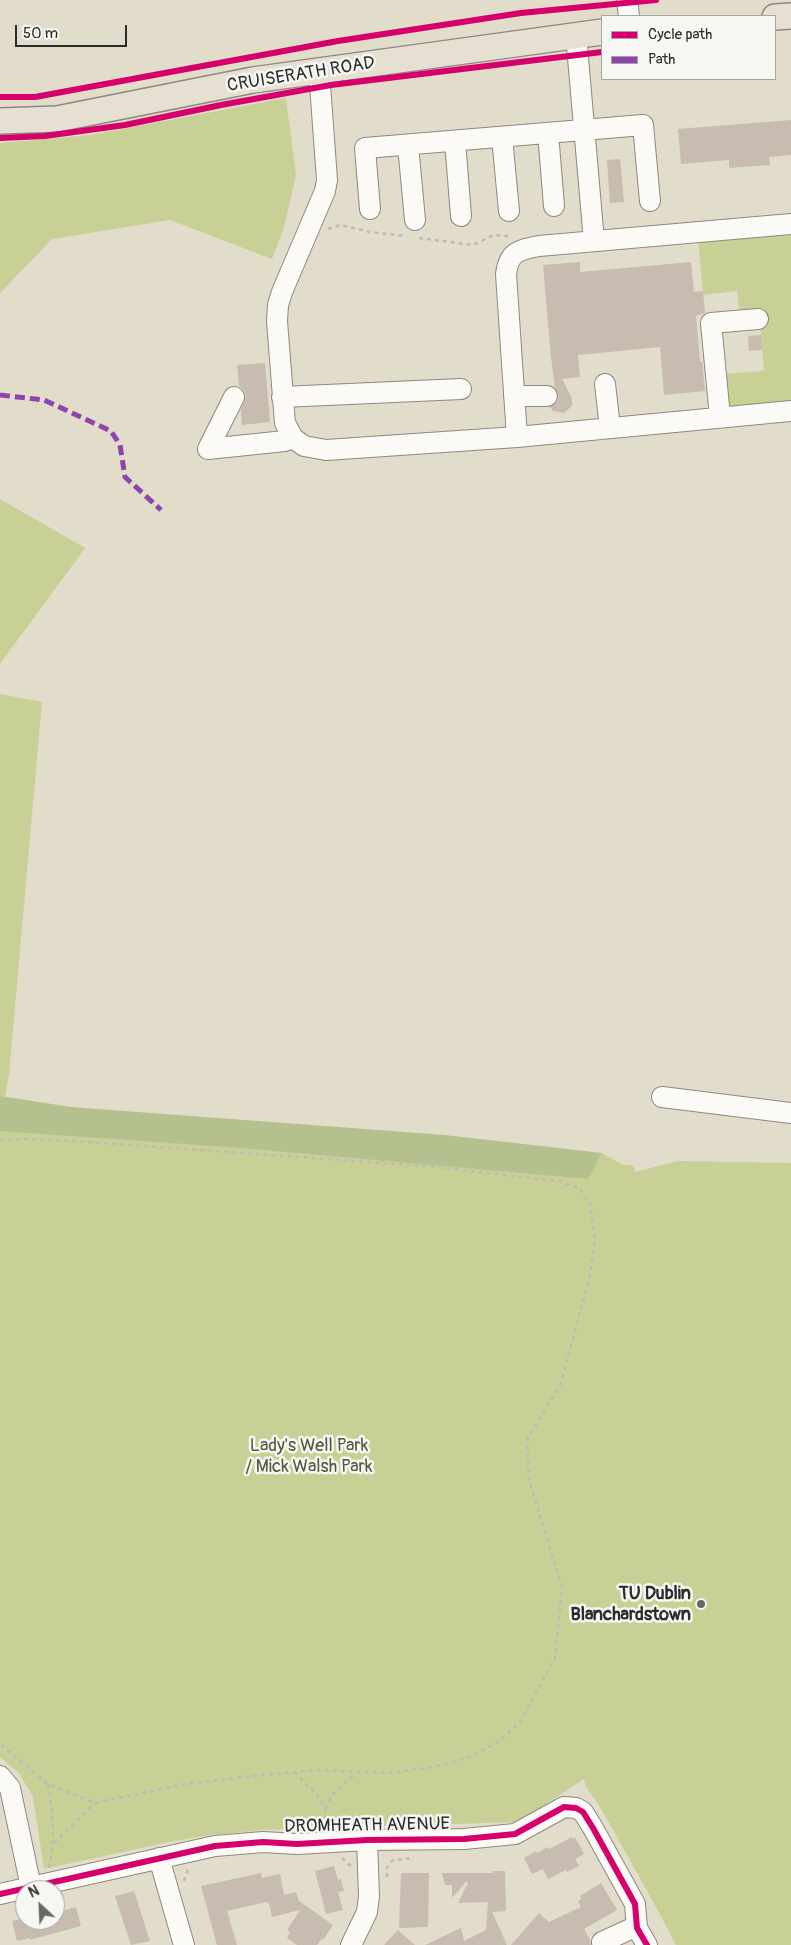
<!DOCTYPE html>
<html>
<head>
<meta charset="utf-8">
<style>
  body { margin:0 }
  #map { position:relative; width:791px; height:1945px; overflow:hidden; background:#e2dcca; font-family:Pangolin,sans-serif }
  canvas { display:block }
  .legend { position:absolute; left:601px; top:15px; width:175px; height:65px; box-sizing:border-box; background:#f6f6f2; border:1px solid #a5a5a2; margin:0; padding:6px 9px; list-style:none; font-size:15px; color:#2b2b2b }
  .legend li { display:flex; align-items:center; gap:10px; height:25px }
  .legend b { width:25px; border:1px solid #a5a5a2 }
  .north { position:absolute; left:15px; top:1880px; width:50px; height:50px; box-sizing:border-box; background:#f6f6f2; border:1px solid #a5a5a2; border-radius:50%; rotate:335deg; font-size:14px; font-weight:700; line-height:20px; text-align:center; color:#2b2b2b }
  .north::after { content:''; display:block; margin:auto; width:18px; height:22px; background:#6b6963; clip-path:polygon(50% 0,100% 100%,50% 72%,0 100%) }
  .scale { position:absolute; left:15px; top:25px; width:112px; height:22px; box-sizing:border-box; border:2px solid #2b2b2b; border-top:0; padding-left:6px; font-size:15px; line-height:18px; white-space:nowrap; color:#2b2b2b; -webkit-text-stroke:4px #f6f6f2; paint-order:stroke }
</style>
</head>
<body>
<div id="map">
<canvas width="791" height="1945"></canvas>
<ul class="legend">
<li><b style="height:6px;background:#d6006c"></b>Cycle path</li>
<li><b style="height:6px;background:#8e44ad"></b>Path</li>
</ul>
<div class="north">N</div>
<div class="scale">50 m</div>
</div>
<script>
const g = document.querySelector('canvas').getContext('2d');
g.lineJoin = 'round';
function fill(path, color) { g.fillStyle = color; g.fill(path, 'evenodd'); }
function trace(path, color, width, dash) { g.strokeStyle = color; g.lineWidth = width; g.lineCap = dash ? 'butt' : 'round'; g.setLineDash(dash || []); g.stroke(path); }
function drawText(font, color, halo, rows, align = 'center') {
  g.font = font + ' Pangolin,sans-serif'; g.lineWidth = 5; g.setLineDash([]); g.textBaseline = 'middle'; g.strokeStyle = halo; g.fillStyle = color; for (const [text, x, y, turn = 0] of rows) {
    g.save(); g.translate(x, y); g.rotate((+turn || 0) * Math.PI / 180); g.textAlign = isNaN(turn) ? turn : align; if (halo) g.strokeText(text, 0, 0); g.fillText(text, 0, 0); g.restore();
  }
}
fill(new Path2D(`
  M286 98 296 175 284 227 272 259 170 220 52 239 0 293V143L91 135Z
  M791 231V403L730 410 725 404V374L764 371 759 313 740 315 737 291 703 295 698 238Z
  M0 499 85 548 0 664Z
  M0 694 42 702 9 1074 5 1097 0 1096Z
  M0 1118 593 1169 602 1153 623 1165H633L635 1172 678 1161 791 1163V1945H676C652 1899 627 1854 601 1809 596 1799 585 1789 584 1779L518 1822 261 1830 211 1835 174 1841 44 1869 33 1797 19 1773 0 1757Z`), '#c8d095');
fill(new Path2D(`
  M0 1096 71 1107 445 1135 602 1153 588 1179 241 1148 0 1131Z`), '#b4c18f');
fill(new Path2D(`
  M791 120V155L769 157 770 165 729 168V160L681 164 678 129Z
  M620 159 624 202 610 203 607 160Z
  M580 262V272L691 262 694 292 703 291 705 313 696 316 700 362 702 361 705 391 664 395 660 347 578 355 580 377 562 379 572 398V406L564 413 553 411 550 407 557 402 559 396 555 388 551 357 543 265Z
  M761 335 762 350 749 351 748 336Z
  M265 363 270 422 242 425 241 410 246 396 244 390 239 386 237 365Z
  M572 1837 573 1839 575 1837 584 1854 575 1859 579 1866 567 1872 566 1870 548 1879 543 1869 532 1874 524 1858 536 1851 537 1853 548 1847 549 1849Z
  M334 1866 338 1880 341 1879 344 1891 338 1892 343 1910 326 1914 315 1871Z
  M493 1871H505L506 1911 492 1912 507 1945H425L461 1928 464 1941 486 1930 488 1902 458 1903 468 1883 466 1882 452 1898V1885H445L442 1873H493Z
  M261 1873 262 1878 280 1874 284 1895 296 1892 299 1901 333 1925 323 1940 322 1938 317 1945H297L287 1938 290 1932 287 1930 300 1910 272 1917 269 1903 266 1902 227 1911 237 1945H217L201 1886Z
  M401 1873H429L428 1927 399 1928Z
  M601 1883 617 1910 584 1929 590 1940 591 1945H511L539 1913 549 1922 581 1907 578 1901 581 1899 580 1896Z
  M134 1891 150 1941 131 1945 115 1896Z
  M76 1907 81 1926 30 1940V1938L17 1941 12 1921 24 1918 25 1920H55V1913Z
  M398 1930 415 1945H384Z`), '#c7bcaf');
const minor = new Path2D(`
  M627 0 629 16
  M576 35 594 241
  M319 71 327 180 325 191 282 292 278 305 277 321 285 423 293 438 304 446 326 450 517 437 791 411
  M548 133 554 206
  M502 137 509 211
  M455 141 461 216
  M408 145 415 220
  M370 209 365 148 643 125 650 201
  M605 384 610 428
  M514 396H547
  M234 397 208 449 285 441 293 438
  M282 397 461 389
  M720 417 711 323 758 319
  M517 437 506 274C509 251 519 250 539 246L791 224
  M662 1097 791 1113
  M0 1776 10 1788 31 1887
  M159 1858 184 1945
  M0 1894 215 1846 263 1842 297 1844 367 1840 464 1839 515 1834 564 1807 576 1808 583 1812 593 1828 635 1904 637 1928 647 1945
  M602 1942 637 1926
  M351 1945 367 1912 369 1896 367 1840`);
const major = new Path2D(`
  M775 17 791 16
  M0 121 57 119 253 80 602 32`);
trace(minor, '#8c8980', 22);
trace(major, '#8c8980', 28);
trace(new Path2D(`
  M328 229 340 225 370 232 406 236
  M419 238 473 245 494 235 509 236
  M0 1140 26 1139 87 1142 426 1166 558 1181 580 1189 590 1204 595 1240 590 1275 561 1383 527 1440 529 1480 562 1587 555 1658 519 1723 498 1742 470 1757 434 1767 387 1773 319 1770 243 1777 186 1784 95 1803 48 1784 0 1744
  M294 1772 318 1796 325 1809V1826
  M48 1784C53 1812 55 1838 49 1867
  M325 1809 333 1794 356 1773
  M54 1843 95 1803
  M342 1858 351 1866
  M387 1877V1867L393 1860 414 1858
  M184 1881 188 1870`), '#bcbbb7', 2.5, [4, 4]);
trace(minor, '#fbfaf7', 20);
trace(major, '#e6e0d2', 25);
trace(new Path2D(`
  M0 395 44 400 111 431 120 445 125 477 161 510`), '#8e44ad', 5, [10, 5]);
trace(new Path2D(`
  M0 97H35L338 41 521 13 656 0
  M0 138 45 136 125 125 221 105 331 85 602 52
  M0 1894 215 1846 263 1842 297 1844 367 1840 464 1839 515 1834 564 1807 576 1808 583 1812 593 1828 635 1904 637 1928 647 1945`), '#d6006c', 6);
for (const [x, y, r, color] of [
  [701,1604,5,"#6b6963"]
]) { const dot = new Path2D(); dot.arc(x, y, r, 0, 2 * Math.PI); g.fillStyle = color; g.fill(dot); trace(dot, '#f6f6f2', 2); }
drawText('18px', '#2b2b2b', '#f6f6f2', [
  ["CRUISERATH ROAD",301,75,-9],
  ["DROMHEATH AVENUE",367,1826,-1]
]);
drawText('18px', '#545a3e', '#f6f6f2', [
  ["Lady's Well Park",309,1446],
  ["/ Mick Walsh Park",309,1467]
]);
drawText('bold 18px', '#2b2b2b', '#f6f6f2', [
  ["TU Dublin",691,1594],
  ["Blanchardstown",691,1615]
], 'right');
</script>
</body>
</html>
